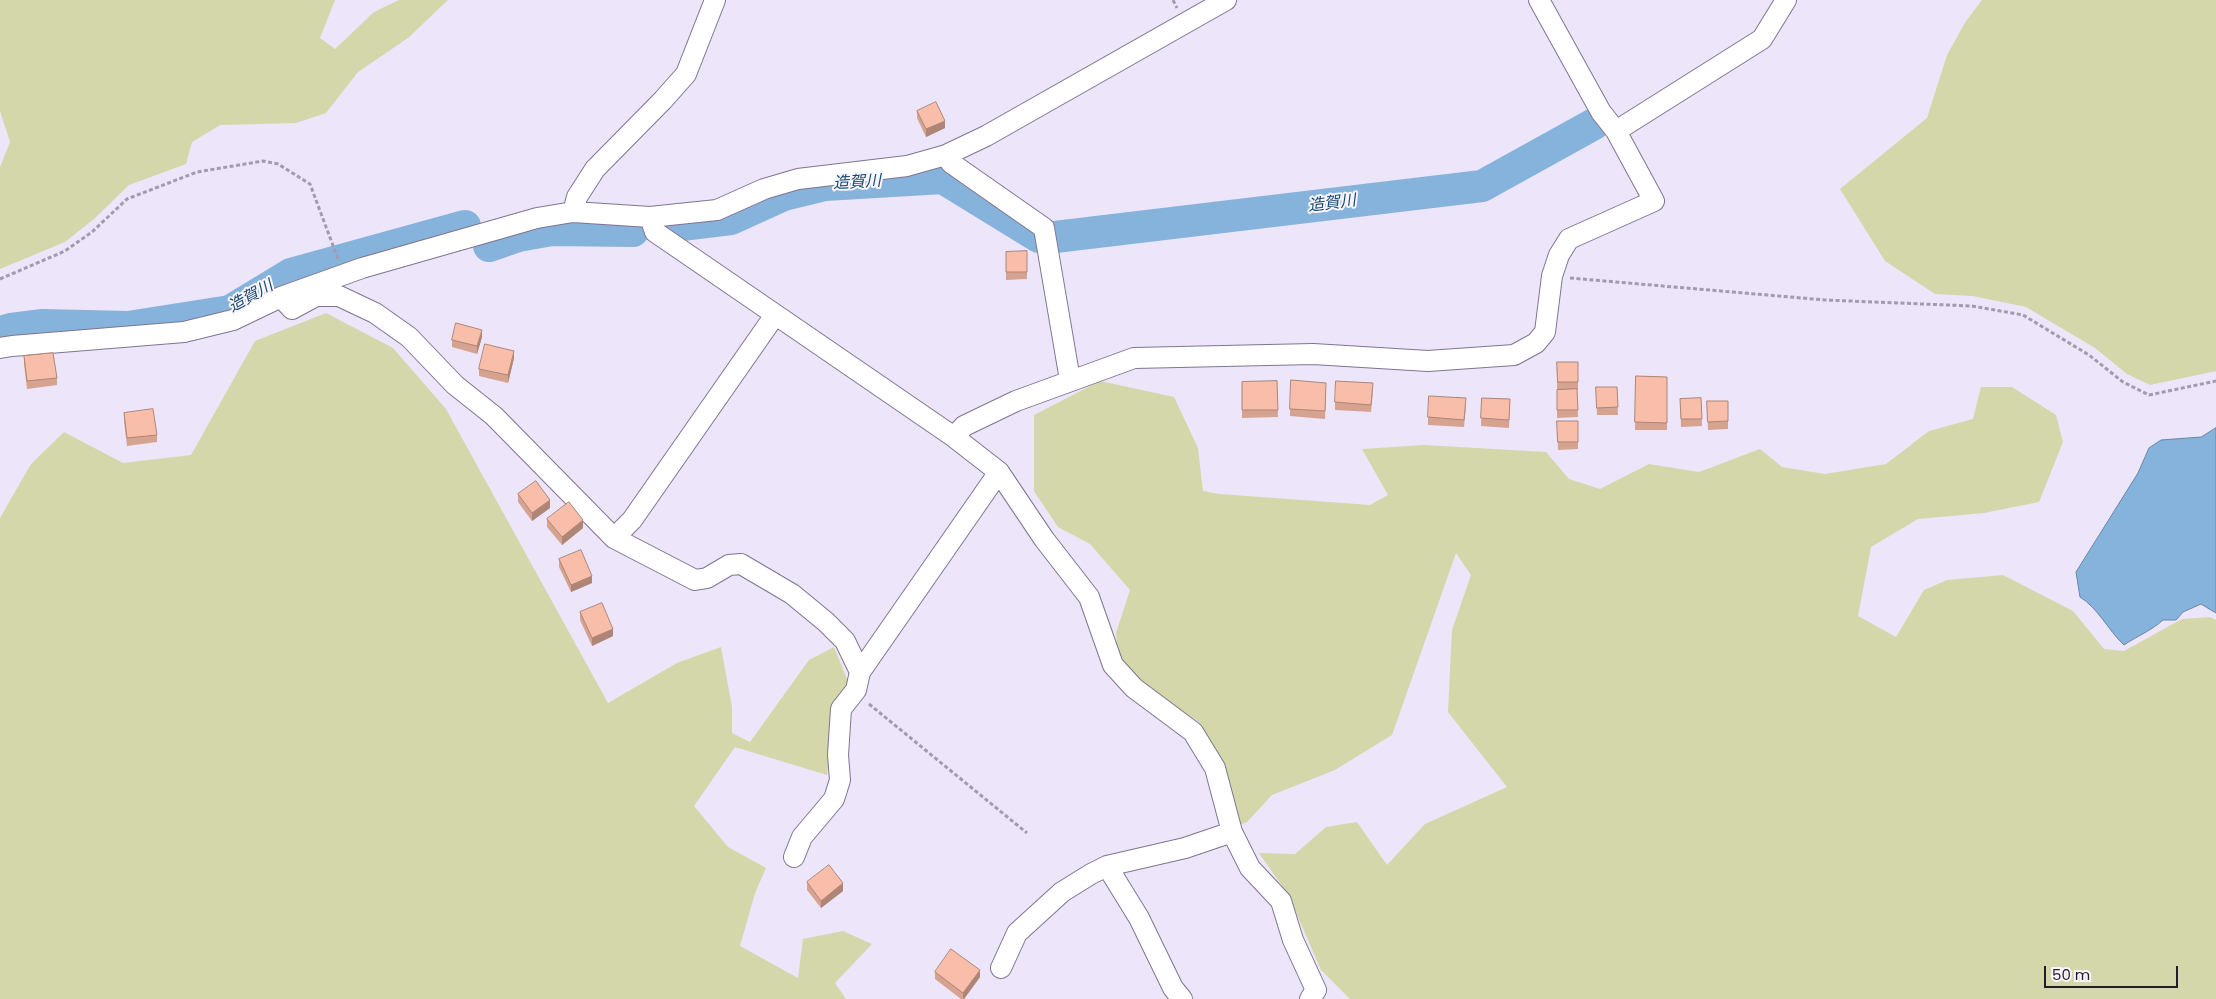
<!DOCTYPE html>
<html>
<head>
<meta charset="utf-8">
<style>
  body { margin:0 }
  #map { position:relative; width:2216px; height:999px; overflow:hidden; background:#ede5fa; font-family:Poppins,sans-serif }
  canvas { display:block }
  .scale { position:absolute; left:2044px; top:966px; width:134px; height:22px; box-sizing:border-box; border:2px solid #211c28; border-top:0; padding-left:6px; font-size:15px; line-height:18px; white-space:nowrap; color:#211c28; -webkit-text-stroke:4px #f8f5fc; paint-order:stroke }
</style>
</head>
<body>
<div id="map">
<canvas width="2216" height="999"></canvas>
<div class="scale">50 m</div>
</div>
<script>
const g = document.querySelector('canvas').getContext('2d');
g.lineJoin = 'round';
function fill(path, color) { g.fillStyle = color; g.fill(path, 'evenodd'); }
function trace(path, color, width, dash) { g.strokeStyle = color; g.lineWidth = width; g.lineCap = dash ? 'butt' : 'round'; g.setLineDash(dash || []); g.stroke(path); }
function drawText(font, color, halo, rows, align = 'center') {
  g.font = font + ' Poppins,"Noto Sans JP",sans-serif'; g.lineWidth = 4; g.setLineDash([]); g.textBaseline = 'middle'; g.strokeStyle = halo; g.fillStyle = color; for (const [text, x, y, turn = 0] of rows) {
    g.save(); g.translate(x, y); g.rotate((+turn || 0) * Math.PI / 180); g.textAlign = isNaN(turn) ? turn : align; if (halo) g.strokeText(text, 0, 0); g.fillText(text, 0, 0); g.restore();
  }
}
fill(new Path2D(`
  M0 0H335L320 38 335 49 374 12 399 0H448L408 38 358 72 326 113 296 123 220 125 192 142 186 164 129 185 94 219 65 242 0 269V167L10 142 0 111Z
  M1982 0H2216V371L2150 385 2127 374 2095 348 2026 307 1973 296 1935 294 1885 261 1840 189 1927 118 1947 55 1966 21Z
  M326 313 393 348 446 409 608 703 677 663 721 647 732 707V733L750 742 809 660 834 647 849 684 833 717 827 775 735 747 694 806 728 847 766 868 755 893 740 946 798 978 803 939 843 931 872 944 835 983 846 999H0V518L31 464 64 432 123 463 191 455 255 341Z
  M1100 381 1174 397 1198 448 1203 491 1220 494 1370 505 1388 495 1362 449 1424 445 1546 452 1569 479 1600 489 1649 464 1699 472 1760 449 1782 467 1825 474 1886 464 1929 431 1973 419 1981 387H2012L2056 415 2063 442 2039 502 1984 513 1918 519 1871 547 1858 616 1896 637 1924 590 1947 580 2003 575 2073 611 2104 649 2124 651 2182 619 2210 617 2216 620V999H1350L1321 970 1289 896 1259 853 1295 854 1326 827 1357 822 1387 865 1425 824 1507 787 1448 712 1452 630 1471 575 1456 553 1392 735 1335 770 1272 795 1247 822 1240 825 1214 747 1199 722 1142 684 1118 654 1116 633 1130 590 1090 544 1058 527 1034 491V415Z`), '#d4d7aa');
const water = new Path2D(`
  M2216 428V613L2201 604 2183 612 2176 620H2163C2151 631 2137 636 2124 645 2108 630 2098 608 2080 597L2076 572 2138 473 2149 448 2161 440 2201 437Z`);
fill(water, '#86b3db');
trace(water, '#6886a5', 1);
trace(new Path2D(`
  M665 227 731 219 784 195 825 185 943 178 1039 237
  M1055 237 1482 186 1594 124
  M489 246 518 236 552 230 633 231
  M0 332 11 329 43 325 128 327 230 311 291 274 465 226`), '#86b3db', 32);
const minor = new Path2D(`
  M1616 131 1762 39 1786 0
  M946 155 951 163 1044 228 1070 380
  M573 212 577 197 595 169 663 100 686 74 715 0
  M650 217 655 232 954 437 999 472 1044 539 1089 597 1113 665 1134 688 1193 732 1215 768 1232 832 1250 868 1281 901 1293 940 1316 990 1310 999
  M281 297 292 309 316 296H339L375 313 409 337 455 385 494 416 614 538 695 580 707 578 729 565 741 564 792 594 826 622 845 641 860 672
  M0 348 12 346 184 332 233 320 281 297 362 268 537 218 573 212 650 217 717 210 764 189 798 179 907 166 946 155 986 136 1226 0
  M954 437 964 426 1016 401 1134 358 1313 354 1428 361 1514 355 1536 343 1545 332 1552 276 1559 255 1569 239 1654 201 1616 131 1601 112 1539 0
  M614 538 632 520 775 315
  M794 857 802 837 834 799 840 780 838 755 841 709 856 690 860 672 999 472
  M1107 866 1139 918 1173 988 1182 999
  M1001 968 1017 933 1062 892 1091 874 1107 866 1185 848 1232 832`);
trace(minor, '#807492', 22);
trace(new Path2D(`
  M1173 0 1177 8
  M1570 278 1825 300 1972 306 2023 315 2089 355 2123 382 2149 395 2216 381
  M0 279 65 251 92 232 127 199 197 172 263 161 278 164 310 184 338 259
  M869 704 1027 833`), '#a29bad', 3, [4, 2.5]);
trace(minor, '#fff', 20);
fill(new Path2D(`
  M917 111 945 128 926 137 917 118Z
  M1027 251V279L1006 280V252Z
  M482 337 477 354 452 347V340Z
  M24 356 57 378V385L27 389 24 364Z
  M514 358 508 383 479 376V369Z
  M1557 362H1578V390H1577L1578 417 1557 418Z
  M1636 376 1667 377V430H1635Z
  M1277 381 1278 417 1242 418V382Z
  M1596 387H1617L1618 415H1597Z
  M1326 390 1325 419 1290 416V409Z
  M1373 391 1371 412 1335 410V402Z
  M1482 398 1510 399 1509 428 1481 426Z
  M1701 398 1702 426 1681 427 1680 399Z
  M1707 401H1728V429L1708 430Z
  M1466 406 1464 427 1428 425V417Z
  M124 413 157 435V442L127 446 124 421Z
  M1557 421H1578V449L1558 450Z
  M518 494 550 508 532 521 518 502Z
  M547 519 583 528 562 545 547 527Z
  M559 559 592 583 571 592 559 567Z
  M580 612 613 636 592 646 580 620Z
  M807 882 843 891 821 908 807 890Z
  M935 972 980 977 964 999H961L935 979Z`), '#d6a391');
fill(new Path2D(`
  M945 121V128L926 137V129Z
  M482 330V337L477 354V346Z
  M514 351V358L508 383V375Z
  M550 500V508L532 521V513Z
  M583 520V528L562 545V537Z
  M592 576V583L571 592V585Z
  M613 629V636L592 646V638Z
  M843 883V891L821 908V901Z
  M980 970V977L964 999H963V993Z`), '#ae8576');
const building = new Path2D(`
  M936 102 945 121 926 129 917 111Z
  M1027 251V272H1006V252Z
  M456 323 482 330 477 346 452 340Z
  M485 344 514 351 508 375 479 369Z
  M53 353 57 378 27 381 24 356Z
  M1557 362H1578V382H1558Z
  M1636 376 1667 377V423L1635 422Z
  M1291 380 1326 383 1325 411 1290 409Z
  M1277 381 1278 410H1242V382Z
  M1336 381 1373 383 1371 405 1335 402Z
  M1596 387H1617L1618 407 1597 408Z
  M1577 389 1578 410H1557V390Z
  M1429 396 1466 398 1464 420 1428 417Z
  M1482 398 1510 399 1509 420 1481 418Z
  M1701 398 1702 419H1681L1680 399Z
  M1707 401H1728V421L1708 422Z
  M153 409 157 435 127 438 124 413Z
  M1557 421H1578V442H1558Z
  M536 481 550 500 532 513 518 494Z
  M569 502 583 520 562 537 547 519Z
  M581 550 592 576 571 585 559 559Z
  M602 603 613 629 592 638 580 612Z
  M829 865 843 883 821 901 807 882Z
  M951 949 980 970 963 993 935 972Z`);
fill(building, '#f9bea9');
trace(building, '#ae8576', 1);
drawText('italic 16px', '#174970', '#f8f5fc', [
  ["造賀川",857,183,-3],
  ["造賀川",1332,204,-7],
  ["造賀川",251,297,-29]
]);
</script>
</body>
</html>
